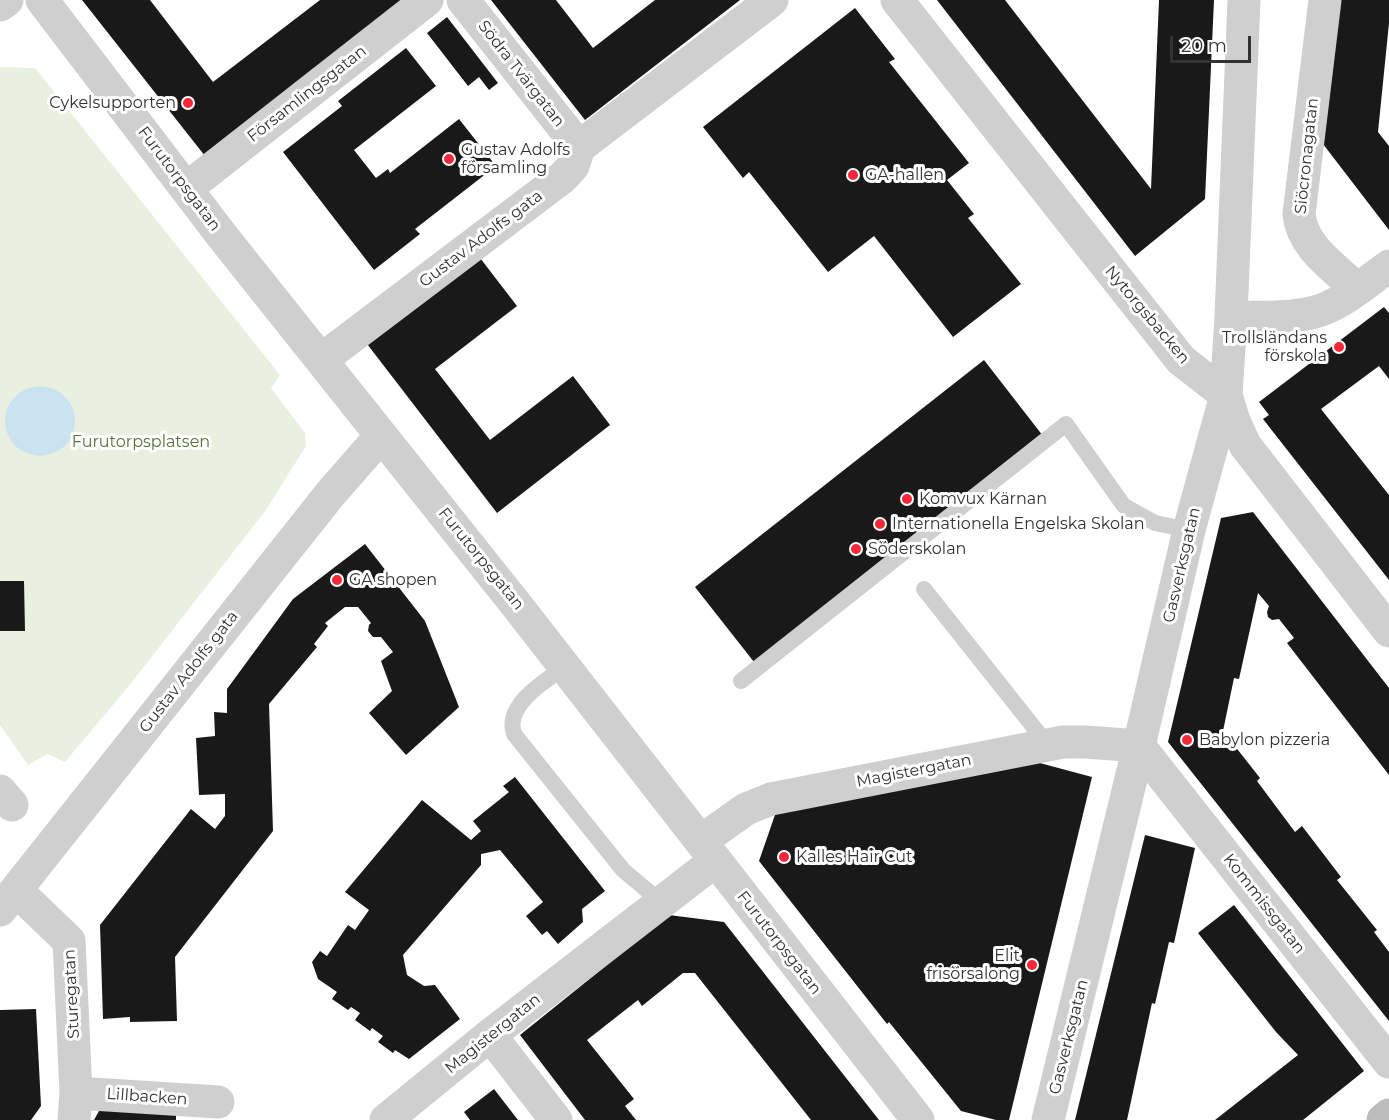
<!DOCTYPE html>
<html>
<head>
<meta charset="utf-8">
<style>
  body { margin:0 }
  #map { position:relative; width:1389px; height:1120px; overflow:hidden; background:#fff; font-family:Montserrat,sans-serif }
  canvas { display:block }
  .scale { position:absolute; left:1170px; top:36px; width:81px; height:27px; box-sizing:border-box; border:3px solid #323232; border-top:0; padding-left:8px; font-size:18px; line-height:21px; white-space:nowrap; color:#323232; -webkit-text-stroke:4px #fff; paint-order:stroke }
</style>
</head>
<body>
<div id="map">
<canvas width="1389" height="1120"></canvas>
<div class="scale">20 m</div>
</div>
<script>
const g = document.querySelector('canvas').getContext('2d');
g.lineJoin = 'round';
function fill(path, color) { g.fillStyle = color; g.fill(path, 'evenodd'); }
function trace(path, color, width, dash) { g.strokeStyle = color; g.lineWidth = width; g.lineCap = dash ? 'butt' : 'round'; g.setLineDash(dash || []); g.stroke(path); }
function drawText(font, color, halo, rows, align = 'center') {
  g.font = font + ' Montserrat,sans-serif'; g.lineWidth = 6; g.setLineDash([]); g.textBaseline = 'middle'; g.strokeStyle = halo; g.fillStyle = color; for (const [text, x, y, turn = 0] of rows) {
    g.save(); g.translate(x, y); g.rotate((+turn || 0) * Math.PI / 180); g.textAlign = isNaN(turn) ? turn : align; if (halo) g.strokeText(text, 0, 0); g.fillText(text, 0, 0); g.restore();
  }
}
fill(new Path2D(`
  M0 67 35 68 280 375 271 388 305 433 306 446 266 510 132 682 65 762 47 754 28 765 0 725Z`), '#e9f0e0');
fill(new Path2D(`
  M5 421a35 35 0 1 1 70 0a35 35 0 1 1-70 0Z`), '#cbe3f1');
fill(new Path2D(`
  M82 0H150L213 82 320 0H405L205 156Z
  M491 0H556L593 48 655 0H740L585 120Z
  M937 0H1005L1151 189 1159 0H1214L1205 199 1135 256Z
  M1338 0H1389V23L1378 132 1389 146V230L1323 144Z
  M855 8 895 59 889 62 969 163 947 180 974 214 968 218 1021 284 953 337 874 236 828 272 749 172 743 178 703 127Z
  M447 17 498 83 489 90 479 77 468 86 427 33Z
  M406 48 436 86 354 150 376 178 388 169 390 173 459 119 496 166 415 229 420 234 374 270 283 152 342 106 338 101Z
  M477 254 517 306 435 369 490 440 573 376 610 425 497 513 364 340Z
  M1384 307 1389 313V379L1379 366 1321 409 1389 495V580L1263 419 1269 415 1259 402Z
  M984 360 1043 436 754 662 695 587Z
  M1253 512 1389 688V775L1287 643 1294 638 1279 619 1272 620 1268 617 1267 612 1269 606 1258 593 1239 679 1234 678 1223 731 1260 778 1257 781 1295 832 1302 826 1341 877 1337 880 1377 930 1374 932 1389 952V1021L1168 742 1221 518Z
  M365 544 425 621 459 707 406 755 369 713 392 691 381 661 393 652 381 637H373L368 631 369 625 371 623 358 607H345L325 623 328 626 314 644 317 647 269 704 273 831 175 957 177 1021 130 1022V1017L103 1019 100 925 191 809 215 829 225 816V794L199 795 196 738 215 736 214 712 227 713V689L293 599Z
  M0 581H24L25 631H0Z
  M1036 762 1092 777 1009 1120H996L961 1111 889 1022 887 1024 759 861 776 812Z
  M515 777 605 891 582 909 583 922 558 944 547 931 542 935 526 916 543 902 500 850 481 854V865L403 955 407 975 424 986 435 985 460 1019 409 1059 395 1050 393 1053 378 1042 383 1036 372 1028 370 1031 355 1020 360 1013 351 1007 348 1010 332 999 337 992 318 979 312 962 320 951 327 956 348 925 355 930 369 910 345 892 422 800 471 840 481 831 473 821 509 792 503 786Z
  M1145 835 1195 848 1174 943 1169 942 1155 1004 1152 1003 1127 1120H1075Z
  M1234 905 1364 1071 1303 1120H1215L1298 1055 1276 1032 1198 933Z
  M669 915 724 922 879 1120H811L695 973H683L642 1006 638 1000 587 1040 634 1099 625 1106 636 1120H585L520 1035Z
  M36 1009 41 1106 31 1120H0V1010Z
  M494 1089 518 1120H470L464 1112Z
  M176 1110V1120H94L99 1111Z`), '#191919');
trace(new Path2D(`
  M924 589 1040 735 1050 745
  M565 667C545 681 504 705 514 734L623 870 661 902
  M741 681 1066 424 1124 506 1155 523 1189 530`), '#cfcfcf', 16);
trace(new Path2D(`
  M42 0 223 237 518 607 918 1120
  M463 0 579 147
  M897 0 1181 360 1226 395 1234 421 1245 445 1389 631
  M1325 0 1299 214C1302 247 1334 267 1357 289
  M0 5 7 0
  M187 188 427 0
  M1231 317C1258 317 1288 319 1315 312 1341 305 1367 282 1389 266
  M321 360 563 177 573 166 579 147 772 0
  M1139 746 1389 1062
  M0 791 12 805
  M701 841 746 809 771 799 1063 742H1086L1139 746
  M16 890 69 941 76 1093 74 1120
  M0 910 331 493 381 436
  M490 1035 556 1120
  M76 1093 218 1102
  M386 1120 490 1035 715 861
  M1048 1120 1139 746 1189 530 1226 395 1231 317 1244 0`), '#cfcfcf', 33);
trace(new Path2D(`
  M1383 1120 1389 1115`), '#bcbcbc', 33);
for (const [x, y, r, color] of [
  [188,103,6,"#f7273a"],
  [449,159,6,"#f7273a"],
  [853,175,6,"#f7273a"],
  [1339,347,6,"#f7273a"],
  [907,499,6,"#f7273a"],
  [880,524,6,"#f7273a"],
  [856,549,6,"#f7273a"],
  [337,580,6,"#f7273a"],
  [1187,740,6,"#f7273a"],
  [784,857,6,"#f7273a"],
  [1032,965,6,"#f7273a"]
]) { const dot = new Path2D(); dot.arc(x, y, r, 0, 2 * Math.PI); g.fillStyle = color; g.fill(dot); trace(dot, '#fff', 2); }
drawText('16px', '#323232', '#fff', [
  ["Södra Tvärgatan",521,74,52],
  ["Församlingsgatan",307,94,-38],
  ["Siöcronagatan",1307,156,-84],
  ["Furutorpsgatan",179,179,53],
  ["Gustav Adolfs gata",481,239,-37],
  ["Nytorgsbacken",1147,315,50],
  ["Furutorpsgatan",481,559,51],
  ["Gasverksgatan",1182,565,-77],
  ["Gustav Adolfs gata",189,672,-52],
  ["Magistergatan",914,771,-11],
  ["Kommissgatan",1264,904,52],
  ["Furutorpsgatan",779,943,52],
  ["Sturegatan",72,994,-93],
  ["Magistergatan",493,1034,-39],
  ["Gasverksgatan",1069,1037,-76],
  ["Lillbacken",147,1097,4]
]);
drawText('16px', '#323232', '#fff', [
  ["Cykelsupporten",176,103,"right"],
  ["Gustav Adolfs",461,150],
  ["församling",461,168],
  ["GA-hallen",865,175],
  ["Trollsländans",1327,338,"right"],
  ["förskola",1327,356,"right"],
  ["Komvux Kärnan",919,499],
  ["Internationella Engelska Skolan",892,524],
  ["Söderskolan",868,549],
  ["GA shopen",349,580],
  ["Babylon pizzeria",1199,740],
  ["Kalles Hair Cut",796,857],
  ["Elit",1020,956,"right"],
  ["frisörsalong",1020,974,"right"]
], 'left');
drawText('16px', '#56743a', '#fff', [
  ["Furutorpsplatsen",141,442]
]);
</script>
</body>
</html>
